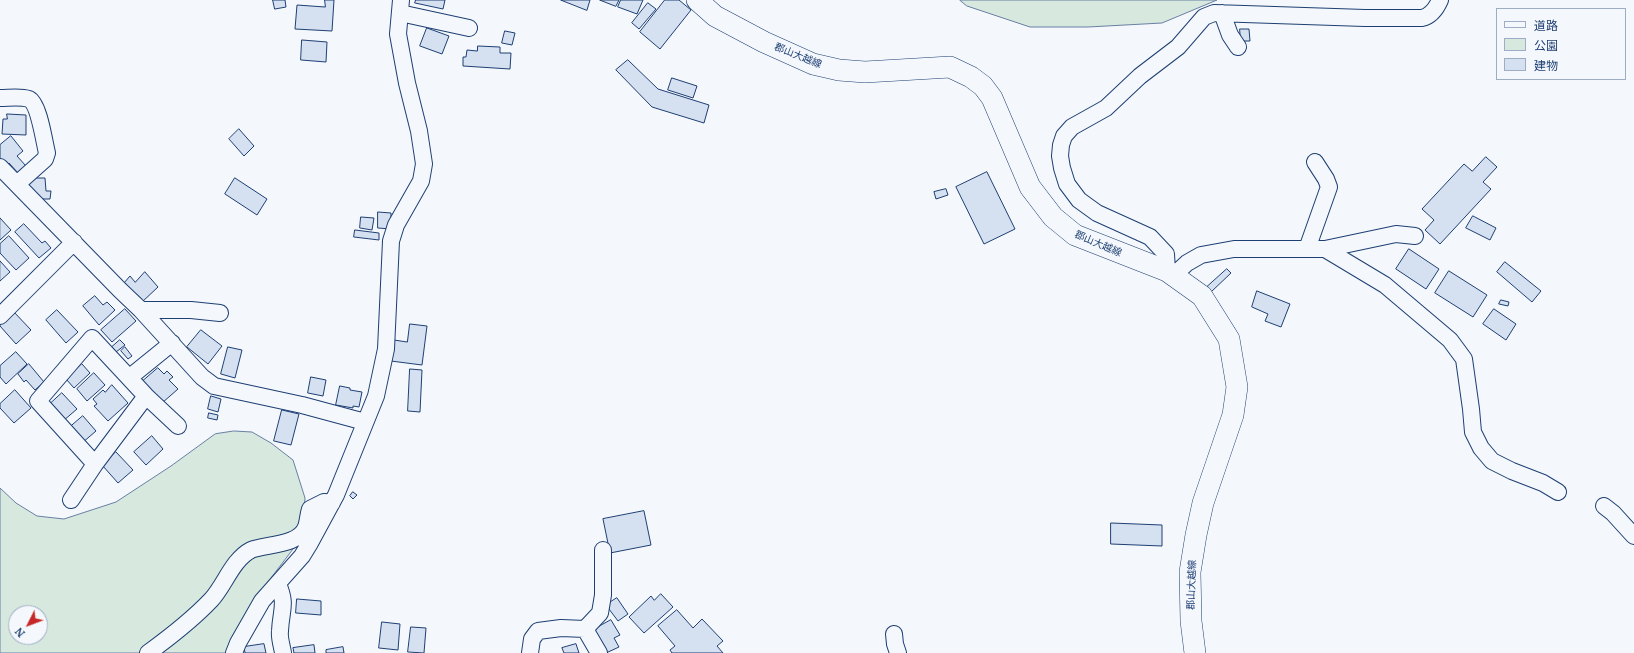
<!DOCTYPE html>
<html>
<head>
<meta charset="utf-8">
<style>
  body { margin:0 }
  #map { position:relative; width:1634px; height:653px; overflow:hidden; background:#f4f7fb; font-family:"PT Serif","Noto Sans JP",serif }
  canvas { display:block }
  .legend { position:absolute; left:1496px; top:8px; width:130px; height:72px; box-sizing:border-box; background:#f4f7fb; border:1px solid #9eadc5; margin:0; padding:5px 7px; list-style:none; font-size:12px; color:#1d3f73 }
  .legend li { display:flex; align-items:center; gap:8px; height:20px }
  .legend b { width:20px; border:1px solid #9eadc5 }
  .north { position:absolute; left:8px; top:605px; width:40px; height:40px; box-sizing:border-box; background:#f4f7fb; border:1px solid #9eadc5; border-radius:50%; rotate:228deg; font-size:11px; font-weight:700; line-height:16px; text-align:center; color:#1d3f73 }
  .north::after { content:''; display:block; margin:auto; width:14px; height:18px; background:#c62828; clip-path:polygon(50% 0,100% 100%,50% 72%,0 100%) }
</style>
</head>
<body>
<div id="map">
<canvas width="1634" height="653"></canvas>
<ul class="legend">
<li><b style="height:5px;background:#f4f7fb"></b>道路</li>
<li><b style="height:11px;background:#d7e8df"></b>公園</li>
<li><b style="height:11px;background:#d5e0f0"></b>建物</li>
</ul>
<div class="north">N</div>
</div>
<script>
const g = document.querySelector('canvas').getContext('2d');
g.lineJoin = 'round';
function fill(path, color) { g.fillStyle = color; g.fill(path, 'evenodd'); }
function trace(path, color, width, dash) { g.strokeStyle = color; g.lineWidth = width; g.lineCap = dash ? 'butt' : 'round'; g.setLineDash(dash || []); g.stroke(path); }
function drawText(font, color, halo, rows, align = 'center') {
  g.font = font + ' "PT Serif","Noto Sans JP",serif'; g.lineWidth = 3; g.setLineDash([]); g.textBaseline = 'middle'; g.strokeStyle = halo; g.fillStyle = color; for (const [text, x, y, turn = 0] of rows) {
    g.save(); g.translate(x, y); g.rotate((+turn || 0) * Math.PI / 180); g.textAlign = isNaN(turn) ? turn : align; if (halo) g.strokeText(text, 0, 0); g.fillText(text, 0, 0); g.restore();
  }
}
const green = new Path2D(`
  M960 0H1217L1162 23 1088 27H1030L967 6Z
  M234 431 252 432 271 443 293 460 305 498 303 524 293 549 255 599 227 653H0V488L16 503 37 516 64 519 116 502 171 466 215 434ZM16 613H40V637H16Z`);
fill(green, '#d7e8df');
trace(green, '#687fa3', 1);
const building = new Path2D(`
  M273 0H285L286 7 275 9Z
  M325 0H334L332 31 295 29 297 5 325 7Z
  M416 0H445L443 9 415 3Z
  M561 0H590L587 10Z
  M600 0H619L616 6Z
  M621 0H643L637 14 618 7Z
  M665 0H679L691 10 660 49 640 32Z
  M648 3 656 9 639 29 632 23Z
  M427 28 449 36 442 54 420 46Z
  M1240 29H1249L1250 41H1241Z
  M505 31 515 33 512 45 502 43Z
  M302 40 327 42 326 62 301 60Z
  M478 46 500 47V53H511L510 69 463 66V57H466L467 50 477 51Z
  M628 60 658 89 709 105 704 123 652 107 616 70Z
  M672 78 697 86 693 98 668 90Z
  M7 114 26 115V135L2 134 3 119H7Z
  M239 129 254 146 244 156 229 139Z
  M11 136 23 151 17 156 26 166 18 173 9 163 6 166 0 159V145Z
  M1486 157 1497 167 1483 182 1491 189 1440 244 1425 230 1434 220 1422 209 1464 164 1472 171Z
  M987 172 1015 229 984 244 956 187Z
  M37 178H45L46 191H51L50 199H41L28 184Z
  M235 178 267 199 257 215 225 194Z
  M946 189 948 195 936 199 934 192Z
  M378 212 391 213V229L378 228Z
  M1473 216 1496 228 1490 240 1466 228Z
  M361 217 374 218 372 230 360 228Z
  M0 218 11 230 0 240Z
  M24 224 42 243 45 241 51 248 39 258 15 232Z
  M355 230 379 233V240L354 237Z
  M9 236 29 258 16 270 0 253V244Z
  M1409 249 1439 269 1426 289 1396 269Z
  M0 261 10 272 0 281Z
  M1505 262 1541 291 1532 302 1497 272Z
  M1227 269 1231 273 1211 292 1207 287Z
  M1449 271 1487 295 1473 317 1435 293Z
  M145 272 158 287 142 302 124 283 130 276 135 282Z
  M1257 291 1290 304 1281 327 1265 321 1268 314 1252 307Z
  M95 296 103 305 107 302 115 310 99 325 83 306Z
  M1501 300 1509 302 1508 306 1499 304Z
  M125 309 136 321 112 342 101 330Z
  M1494 309 1516 324 1506 340 1483 324Z
  M57 310 78 332 66 343 46 320Z
  M13 311 31 330 16 344 0 326V323Z
  M410 324 427 326 422 365 391 361 394 340 407 342Z
  M201 330 222 346 208 364 187 347Z
  M120 340 125 345 116 352 112 347Z
  M125 347 132 356 128 359 121 351Z
  M228 347 242 350 235 378 221 374Z
  M16 352 27 364 6 384 0 377V366Z
  M29 364 44 382 35 390 26 380 24 382 18 374Z
  M82 364 90 373 74 388 66 379Z
  M158 368 164 374 167 371 173 377 169 380 178 389 162 403 143 381Z
  M410 369 422 370 420 412 408 411Z
  M94 373 105 385 87 401 77 389Z
  M311 377 326 380 323 396 308 393Z
  M112 385 128 403 108 421 94 406 97 404 93 399 103 390 105 392Z
  M340 386 350 388V390L362 392 359 407 353 406V408L336 405Z
  M15 390 31 408 14 423 0 408V404Z
  M62 393 77 409 63 421 49 405Z
  M211 396 221 399 218 412 208 409Z
  M282 410 299 414 291 445 274 441Z
  M209 413 218 415 217 420 208 418Z
  M83 416 96 431 82 443 69 428Z
  M152 436 163 449 146 465 134 452Z
  M116 452 133 470 118 483 102 465Z
  M353 492 357 495 353 499 350 496Z
  M644 511 651 545 610 553 603 519Z
  M1111 523 1162 525V546L1111 544Z
  M661 594 673 607 644 633 629 617 651 596 654 600Z
  M617 598 628 614 618 621 606 605Z
  M297 599 321 601V615L296 613Z
  M677 610 693 628 702 619 723 641 717 646 723 653H672L670 650 675 646 658 626Z
  M611 620 620 635 614 638 619 647 606 653 593 630Z
  M382 622 400 624 398 650 379 648Z
  M411 627 426 628 424 653 408 652Z
  M264 644 266 653H245L244 647Z
  M576 644 579 653H564L562 648Z
  M314 645 315 653H294L293 648Z
  M343 647 344 653H326V650Z`);
fill(building, '#d5e0f0');
trace(building, '#1d3f73', 1);
const minor = new Path2D(`
  M400 13 469 28
  M1222 13 1230 35 1238 47
  M0 98C9 98 20 96 29 99 39 104 44 141 47 153L45 159 17 184
  M0 167 120 290 141 310 202 377 214 386 302 405 365 422
  M1307 249 1329 187 1326 179 1315 162
  M1325 249 1385 285 1450 340 1464 359 1471 409 1473 432 1481 448 1492 461 1512 471 1543 483 1558 492
  M1167 271 1166 254 1150 237 1097 213 1079 200 1067 184 1062 168 1060 156 1061 145 1064 136 1072 127 1106 108 1140 76 1178 47 1204 17 1214 13 1365 18H1422C1431 16 1436 9 1440 0
  M1173 276 1187 263 1201 255 1234 249H1325L1396 234 1415 236
  M141 310H191L220 313
  M0 316 74 242
  M130 377 172 343
  M146 396 95 464 38 401 92 338 146 396 178 426
  M71 500 95 464
  M1604 506 1613 513 1634 536
  M278 584C287 605 281 609 280 631 279 638 282 646 283 653
  M585 629 600 613 603 595V550
  M894 634 895 644 898 653
  M148 653C170 637 192 620 211 600 225 585 232 560 251 550 265 544 299 546 306 527 308 522 308 515 310 509L324 502 332 503
  M234 653 238 643 262 601 302 556 310 543 336 495 376 396 386 349 391 241 396 225 421 181 424 164 419 131 407 83 398 34 401 0
  M530 653 532 639 538 631 561 628 585 629 599 653`);
const major = new Path2D(`
  M697 0 715 16 764 42 813 64 839 70 865 72 950 67 971 77 983 86 992 98 1030 187 1053 217 1075 235 1167 271 1202 296 1229 339 1237 387 1233 415 1203 503 1196 535 1190 572 1191 621 1195 653`);
trace(minor, '#1d3f73', 18);
trace(major, '#1d3f73', 22);
trace(minor, '#f4f7fb', 16);
trace(major, '#f4f7fb', 21);
drawText('10px', '#1d3f73', '#f4f7fb', [
  ["郡山大越線",798,56,22],
  ["郡山大越線",1098,244,23],
  ["郡山大越線",1192,585,-88]
]);
</script>
</body>
</html>
